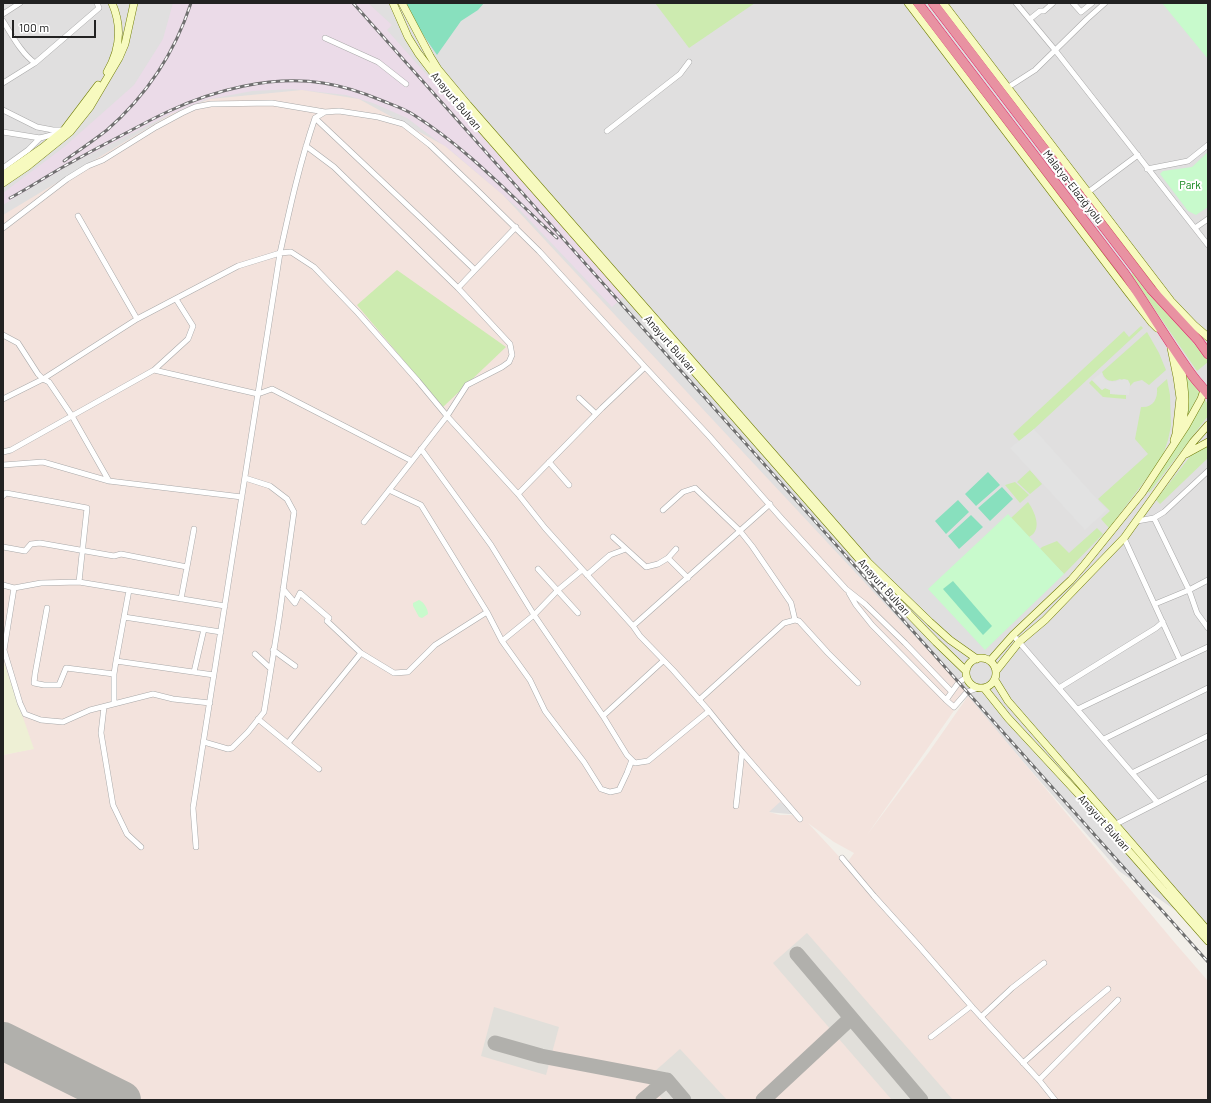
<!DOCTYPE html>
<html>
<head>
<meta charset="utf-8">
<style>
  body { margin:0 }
  #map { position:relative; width:1211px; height:1103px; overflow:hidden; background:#f2efe9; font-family:Barlow,sans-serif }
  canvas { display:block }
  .frame { position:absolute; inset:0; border:4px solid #222; pointer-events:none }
  .scale { position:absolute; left:12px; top:20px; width:84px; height:18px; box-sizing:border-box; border:2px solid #222; border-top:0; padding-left:5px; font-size:12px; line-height:14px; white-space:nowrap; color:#222; -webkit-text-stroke:3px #fff; paint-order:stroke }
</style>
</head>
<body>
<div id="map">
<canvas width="1211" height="1103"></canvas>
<div class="frame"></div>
<div class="scale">100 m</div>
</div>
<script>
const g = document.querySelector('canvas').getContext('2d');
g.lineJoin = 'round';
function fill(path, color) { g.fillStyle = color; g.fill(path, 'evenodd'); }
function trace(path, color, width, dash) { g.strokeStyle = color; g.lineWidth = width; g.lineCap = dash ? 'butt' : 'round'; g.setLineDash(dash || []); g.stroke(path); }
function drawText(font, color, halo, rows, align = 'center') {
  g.font = font + ' Barlow,sans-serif'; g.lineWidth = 4; g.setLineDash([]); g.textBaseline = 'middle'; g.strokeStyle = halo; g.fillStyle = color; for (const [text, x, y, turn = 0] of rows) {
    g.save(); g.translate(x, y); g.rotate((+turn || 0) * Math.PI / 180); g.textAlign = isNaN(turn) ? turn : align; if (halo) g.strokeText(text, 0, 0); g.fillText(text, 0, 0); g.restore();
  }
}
fill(new Path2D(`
  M3 3H1208V933L1119 871 954 683 801 815 34 748 3 739Z`), '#e0dfdf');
fill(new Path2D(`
  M173 3H368L392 25 387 30 624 296 612 307 520 210 456 155 407 118 373 103 346 95 292 89 252 91 204 100 164 117 73 163 3 205V193L64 147 134 85 163 39Z`), '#ebdbe8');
fill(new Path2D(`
  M302 90 359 99 445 146 503 195 967 692 867 835 929 752 968 696 1175 943 1208 981V1100H3V755L31 749 3 664V215L171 114 210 99ZM780 802 798 815H780L769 812ZM808 823 834 842 854 853 846 864Z`), '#f3e3dd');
fill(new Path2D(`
  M807 933 953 1100H892L773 963Z
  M494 1007 559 1027 546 1075 481 1056Z
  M680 1049 727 1100H663L645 1080Z`), '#e1dfda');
fill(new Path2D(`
  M3 660 34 749 3 755Z`), '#eef0d5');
fill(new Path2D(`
  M655 3H755L689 48Z
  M397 270 506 347 443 407 357 305Z
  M1133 272 1208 360V362L1197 371 1131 275Z
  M1141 326 1143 328 1020 442 1013 434 1124 331 1129 337Z
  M1147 332 1159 353 1166 370 1149 385 1142 380 1134 382 1130 386V384L1120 379C1111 383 1105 381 1102 372Z
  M1181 367 1200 392 1179 432Z
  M1167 379 1170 395 1171 426 1168 440 1162 458 1109 528 1101 519 1110 511 1098 499 1148 454 1135 439 1141 407C1153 408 1158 399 1157 388Z
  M1092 380 1102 390 1105 388 1110 390V394L1126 395V399L1103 397 1089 383Z
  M1204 399 1208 404V416L1149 493 1148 491Z
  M1208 443V458L1160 504 1156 500 1192 454Z
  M1030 470 1042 484 1030 494 1017 482Z
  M1015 482 1029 495 1020 503 1005 485Z
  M1028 502C1035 512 1043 530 1029 537L1011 518Z
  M1097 528 1103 534 1064 574 1040 549 1042 547 1057 541 1069 553Z`), '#cdebb0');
fill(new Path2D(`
  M1162 3H1208V59Z
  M1208 152V207L1196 215 1188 211 1160 174 1163 171 1192 167Z
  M1008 514 1064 574 985 650 928 589Z
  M419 600C424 602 428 609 428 614L422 618 419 617 413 606V603Z`), '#c8facc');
fill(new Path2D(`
  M404 3H484L478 10 461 21 437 55 410 16Z
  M988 472 1000 485 976 506 965 494Z
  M1002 487 1013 499 990 521 978 508Z
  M958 500 969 512 946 534 935 521Z
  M971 515 983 527 959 549 948 536Z
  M953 581 992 626 983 635 943 589Z`), '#88e0be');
fill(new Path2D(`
  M1102 372 1103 377 1106 380 1109 381 1114 382 1124 379 1128 380 1130 384 1129 395 1110 394V390L1105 388 1102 390 1092 380Z
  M1034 429 1107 510 1085 530 1010 448Z`), '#e2e2e2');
trace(new Path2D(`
  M797 954 921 1100
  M495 1043 541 1056 667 1080 684 1100
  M643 1100 667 1080
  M763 1100 851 1018`), '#b1b0ac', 15);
trace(new Path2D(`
  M3 1041 122 1100`), '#b1b0ac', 38);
const street = new Path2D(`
  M1016 3 1055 50 1208 245
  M1073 3 1081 12 1092 3
  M3 14 20 3
  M1030 19 1040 11H1044L1053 3
  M3 21C12 35 21 53 35 63L3 83
  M325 38 378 62 406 84
  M35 63 99 8 97 3
  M1007 88 1035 70 1087 19 1105 3
  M3 110 37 127 53 130H65
  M315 118 424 221 475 270 458 288
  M607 131 680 74 689 62
  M3 132 40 138 59 133
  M3 168 28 150 40 138
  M1147 169 1188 161 1208 145
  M1087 193 1138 155
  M78 216 137 319
  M3 228 67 179 88 166 103 160 156 127 182 113 195 107 211 104 272 103 325 112
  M1195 228 1208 219
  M475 270 516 227
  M3 335 18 343 38 374 43 379 49 382 72 416 109 481
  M154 370 258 394 272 389 412 461 447 416 467 385 502 367 509 362 512 355 510 344 458 288 334 167 306 146
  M579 398 596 414
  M3 399 43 379 137 319 238 266 280 253 291 252 314 267 358 313 418 381 447 416 518 494 545 528 633 626 640 636 673 670 709 711 742 752 800 819
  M421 449 491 545 534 615 603 716 627 755 635 763 648 761 709 711
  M3 452 11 450 154 370 188 339 193 326 176 299
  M549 462 569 485
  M3 465 43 462 109 481 242 497
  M389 490 421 505 487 612 502 641 530 680 545 711 584 762 601 789 610 792 619 790 627 773 632 760
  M518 494 602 408 645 367
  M3 496 6 493 87 508 79 582
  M663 510 683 492 695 488 740 531 752 546 791 603 795 620
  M1154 518 1189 590 1197 613 1208 628
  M1137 521 1154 518 1164 512 1208 471
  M364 522 412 461
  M613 537 646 567 658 564 668 558 688 578
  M1124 538 1180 660
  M3 547 25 551 31 544 40 543 114 556 121 554 187 567 181 599
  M668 558 676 549
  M187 567 194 529
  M538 569 578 613
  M587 575 610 555 626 549
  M3 585 14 588 41 583 79 582 225 606
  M14 588 4 650 20 703 25 714 41 720 63 722 90 710 153 694 173 699 210 703
  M283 589 295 603 300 593 329 618 327 621 361 653 394 673 408 672 435 645 487 612
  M129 590 116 661 214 675
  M849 593 856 605 872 625 946 700 954 707 967 692 978 688
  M1155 604 1189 590 1208 580
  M47 608 35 674 34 683 44 685H59L66 668 114 674
  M124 617 221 632
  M633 626 770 504
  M1013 635 1157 802
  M502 641 534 615 558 590 582 570
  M273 650 295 666
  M255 654 270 668
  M194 672 204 629
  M1059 688 1156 628 1163 622
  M699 700 784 623 795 620 799 621 828 653 858 683
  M946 700 959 682 967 677
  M114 704V674L116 661
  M104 707 101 733 113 805 127 834 141 847
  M1078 709 1180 660 1208 647
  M603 716 663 661
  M258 719 319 769
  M1104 739 1208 688
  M204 742 228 749 232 748 248 732 264 712 279 619 294 512 287 499 270 486 245 478
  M288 743 361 653
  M1132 773 1208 736
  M736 806 742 752
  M1116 824 1208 777
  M196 847 193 808 280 253C290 207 300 162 315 118L325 112 339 111 378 117 403 124 430 145 479 192 539 251 645 367 709 436 782 519 846 589 865 604 905 643 951 691
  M842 858 874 896 919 946 973 1008 1039 1080 1055 1100
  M981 1017 1012 988 1044 963
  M931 1037 971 1006
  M1023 1063 1072 1019 1108 989
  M1039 1080 1118 1000`);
const secondary = new Path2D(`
  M393 3 408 37 418 53 441 83 887 591 936 642 966 671
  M402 3 430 56 438 69 468 105 868 562 930 622 950 640 977 659
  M908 3 1127 291 1152 323 1157 328
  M943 3 1171 301 1194 325 1208 337
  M107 72C120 50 122 26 112 3
  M3 175 42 148 64 130 98 85
  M3 183 28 166 70 132 90 107 119 58 125 44 134 3
  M1171 348 1177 377 1180 398 1176 434 1174 440
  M1179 429C1190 411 1183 379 1180 359
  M1186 454 1208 442
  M966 673a15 15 0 1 1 30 0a15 15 0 1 1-30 0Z
  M990 661 1013 635 1071 580 1084 565 1142 493 1186 426 1201 399 1204 390
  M996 671 1019 642 1045 620 1124 538 1193 442 1208 425
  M995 680 1008 701 1208 931
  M984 688 1008 718 1083 799 1208 941`);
const highway = new Path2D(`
  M918 3 1125 274C1148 307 1168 342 1192 375 1197 382 1203 388 1208 394
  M933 3 1151 289 1198 340 1208 354`);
trace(street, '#a9a9a9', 6);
trace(secondary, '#707d05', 8);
trace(highway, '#dc2a67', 10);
trace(street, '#fff', 5);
trace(secondary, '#f7fabf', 7);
trace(highway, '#e892a2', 9);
const rail = new Path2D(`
  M353 3 1208 962
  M64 161C78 151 93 141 107 130 146 96 175 52 191 3
  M10 198C31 187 51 173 72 162 91 151 109 142 128 132 141 125 154 118 167 112 213 90 272 75 323 83 343 86 364 93 383 101 393 105 405 109 414 115 468 149 511 196 557 238`);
trace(rail, '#707070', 3);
trace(rail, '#fff', 1.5, [4.5]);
drawText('11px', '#222', '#fff', [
  ["Anayurt Bulvarı",456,101,50],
  ["Malatya-Elazığ yolu",1073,187,52],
  ["Anayurt Bulvarı",670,344,49],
  ["Anayurt Bulvarı",884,587,48],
  ["Anayurt Bulvarı",1104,823,48]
]);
drawText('11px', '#0c8416', '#fff', [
  ["Park",1190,185]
]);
</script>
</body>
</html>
